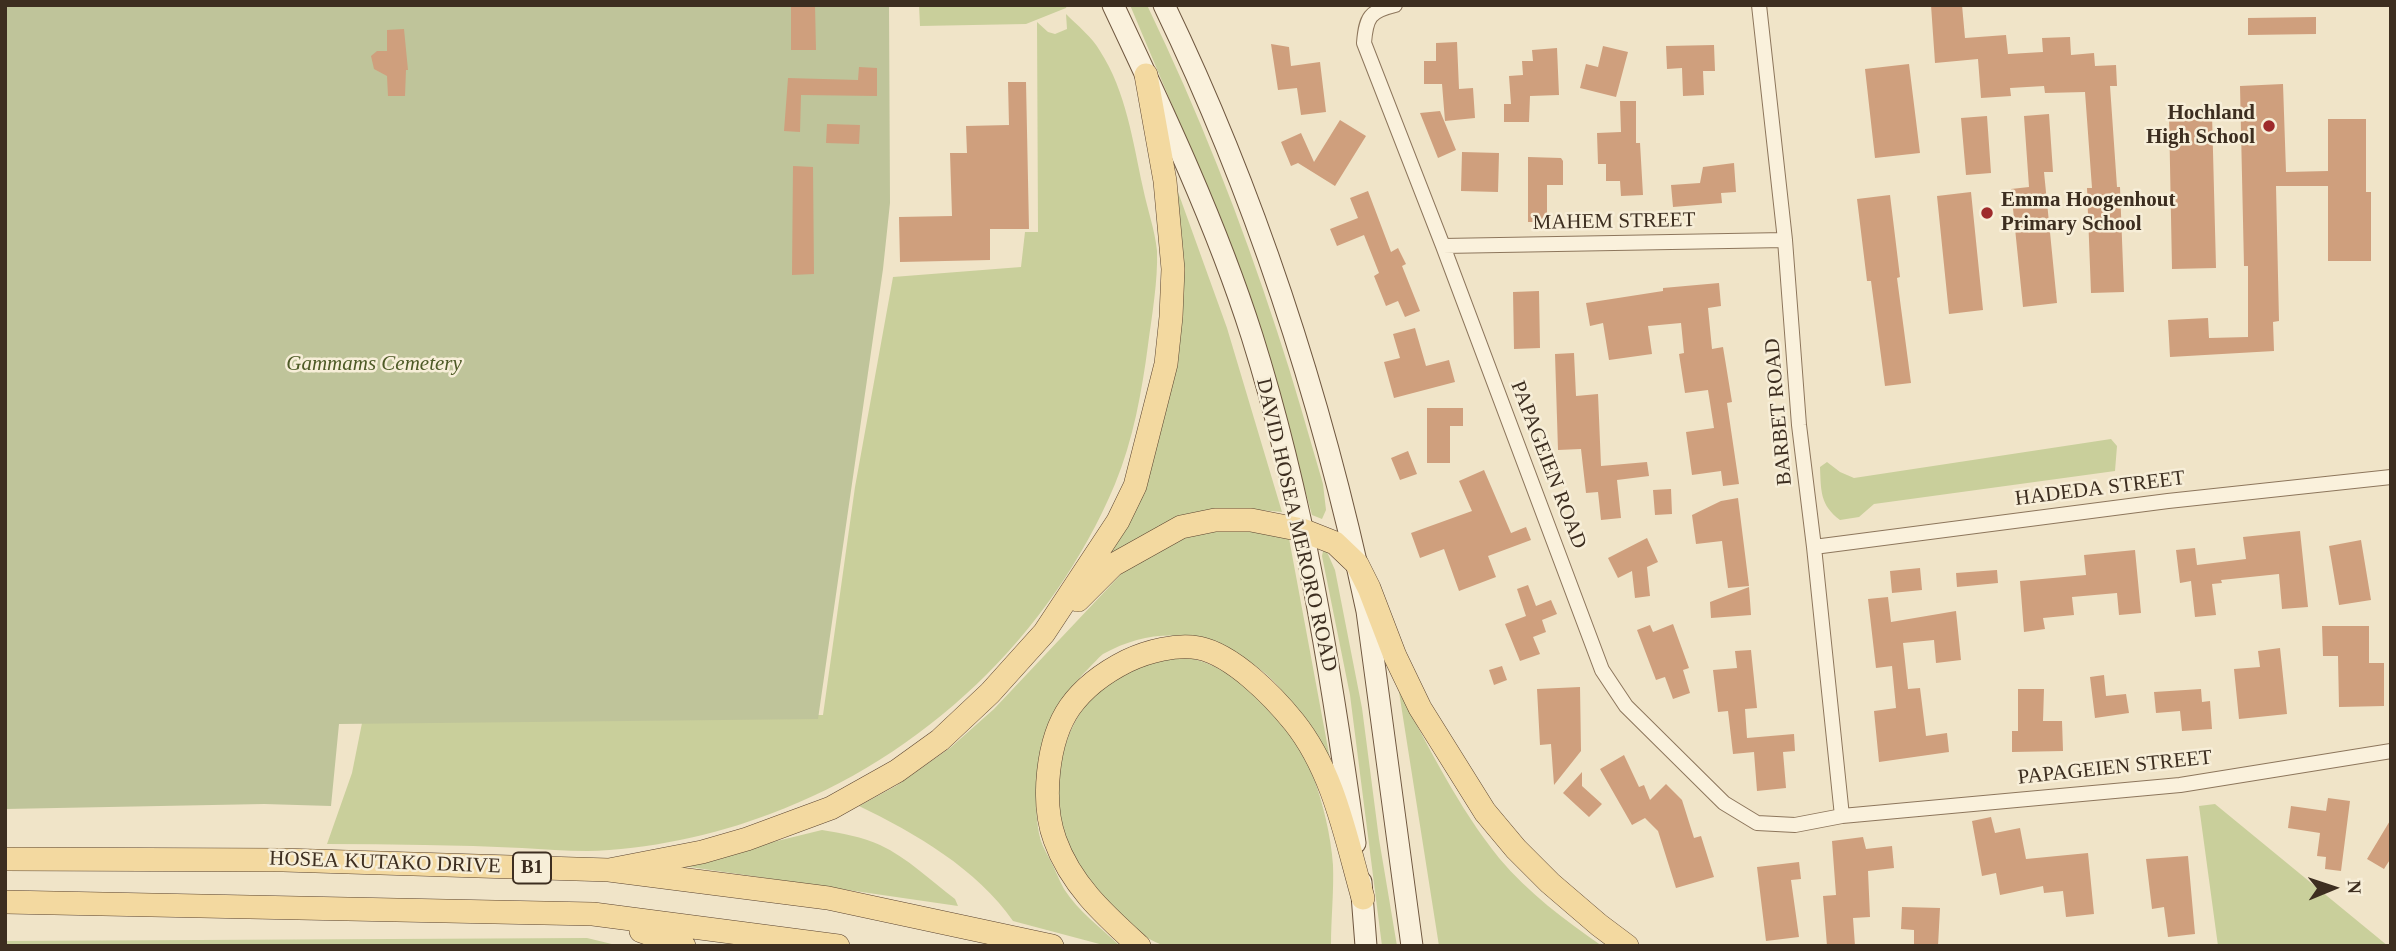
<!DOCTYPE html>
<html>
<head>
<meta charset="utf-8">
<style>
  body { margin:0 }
  #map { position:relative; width:2396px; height:951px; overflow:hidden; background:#f0e4c8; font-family:"Times New Roman",serif }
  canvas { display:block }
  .frame { position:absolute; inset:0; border:7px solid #3d2e20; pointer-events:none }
  .north { position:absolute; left:2298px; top:853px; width:70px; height:70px; -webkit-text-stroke:5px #f7eed8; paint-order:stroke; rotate:88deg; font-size:19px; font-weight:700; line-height:28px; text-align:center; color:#3d2e20 }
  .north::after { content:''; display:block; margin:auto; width:24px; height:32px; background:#3d2e20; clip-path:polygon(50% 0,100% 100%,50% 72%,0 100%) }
</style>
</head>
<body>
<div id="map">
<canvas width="2396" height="951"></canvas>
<div class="frame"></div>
<div class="north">N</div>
</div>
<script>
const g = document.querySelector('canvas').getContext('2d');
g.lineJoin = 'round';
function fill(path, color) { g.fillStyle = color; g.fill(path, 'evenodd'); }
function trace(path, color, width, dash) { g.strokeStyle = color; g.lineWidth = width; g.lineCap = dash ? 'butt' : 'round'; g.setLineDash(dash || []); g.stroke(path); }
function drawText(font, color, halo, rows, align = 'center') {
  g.font = font + ' "Times New Roman",serif'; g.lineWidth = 5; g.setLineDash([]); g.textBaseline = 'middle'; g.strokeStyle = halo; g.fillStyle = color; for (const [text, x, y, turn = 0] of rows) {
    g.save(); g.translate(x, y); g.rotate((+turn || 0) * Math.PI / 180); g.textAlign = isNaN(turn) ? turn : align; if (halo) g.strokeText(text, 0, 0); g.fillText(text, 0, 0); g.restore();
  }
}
fill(new Path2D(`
  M919 5H1067L1066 8 1026 24 920 26Z
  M1130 5H1147C1198 111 1241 220 1277 331 1294 382 1308 433 1323 484L1326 510 1322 519 1312 515 1280 400 1220 219Z
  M1066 14C1077 25 1092 37 1100 51 1126 91 1133 142 1143 188 1147 208 1155 230 1157 251 1158 281 1152 315 1148 345 1142 391 1133 441 1115 484 1051 636 924 757 770 814 715 835 646 850 587 851 565 851 544 849 522 848 457 845 392 844 327 844L352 773 363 718 823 715 855 487 893 277 1021 267 1025 232H1038L1037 22 1048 32 1055 34 1067 29Z
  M1178 192 1227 328 1282 512 1259 510 1101 564C1112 545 1124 527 1133 508 1179 408 1184 299 1178 192Z
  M2111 439 2117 446 2115 471 1874 504 1859 517 1840 520C1820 505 1821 491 1820 467L1827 462 1840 472 1854 478Z
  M1230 529 1288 533 1332 770C1314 741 1292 696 1266 674 1218 633 1160 622 1103 654 1098 658 1093 664 1088 669 1056 701 1038 743 1037 788 1036 804 1036 825 1041 841 1043 847 1047 854 1050 860 1055 869 1059 880 1064 889 1078 911 1101 928 1120 946H1107L1013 921C977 869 915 833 859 806L896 786 950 748 994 709 1126 569 1185 536Z
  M1323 551 1327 552 1335 570 1362 708 1379 839 1397 946H1382L1350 695 1322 556Z
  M1157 657C1167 657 1179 656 1189 658 1241 668 1295 727 1313 776 1323 803 1331 836 1333 865 1334 891 1331 919 1331 946 1288 946 1245 946 1203 946 1190 946 1172 949 1160 944 1118 927 1063 861 1058 815 1053 769 1068 715 1105 684 1118 672 1141 665 1157 657Z
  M1399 692C1430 749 1458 807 1499 858 1528 893 1565 920 1602 946H1439Z
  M2215 804 2388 946H2218L2199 806Z
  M822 830C841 833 863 837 880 845 908 858 931 881 955 899L958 906 683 866 687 863Z
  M587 938 620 946H5V941Z`), '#c9cf9b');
fill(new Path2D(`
  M5 5H889L890 203 883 269 818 719 339 724 331 806 264 804 5 809Z`), '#bfc49a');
fill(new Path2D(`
  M791 5H815L816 50H791Z
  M1931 5H1962L1965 38 2006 35 2008 54 2043 52 2042 38 2070 37 2071 55 2094 53 2095 66 2116 65 2117 86H2110L2117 187H2120L2124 292 2091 293 2087 188H2092L2085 92 2045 93 2044 86 2010 88 2011 96 1981 98 1978 59 1935 63Z
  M2316 17V34L2248 35V18Z
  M404 29 408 70H406L405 96H388L387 76 374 69 371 56 377 51H387V30Z
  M1457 42 1459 89 1473 88 1475 118 1445 121 1442 84H1424V61H1436V43Z
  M1271 44 1289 47 1291 66 1320 62 1326 112 1301 115 1297 88 1278 90Z
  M1714 45 1715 71H1703L1704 95 1683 96 1682 68 1667 69 1666 46Z
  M1603 46 1628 52 1616 97 1580 88 1586 64 1598 67Z
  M1557 48 1559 95 1530 96 1529 122H1504V104H1511L1509 76 1523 75 1522 61H1533L1532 50Z
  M1909 64 1920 153 1875 158 1865 69Z
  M859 67 877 68V96L801 95 800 132 784 131 788 78 858 80Z
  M1008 82H1026L1029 229H990V260L900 262 899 217 952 216 950 153H967L966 126 1009 125Z
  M2283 84 2286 172 2328 171V119H2366V192H2371V261H2328V186H2276L2279 321 2273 322 2274 351 2170 357 2168 320 2208 318 2209 338 2248 337V266H2244L2240 86Z
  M1620 101H1636V143H1640L1643 195 1621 196 1620 181H1606V164H1598L1597 133 1621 132Z
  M1440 111 1456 150 1438 158 1420 113Z
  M2169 113H2212L2216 268 2172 269Z
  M2049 114 2053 172H2044L2057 303 2023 307 2011 189 2029 187 2024 116Z
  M1987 116 1991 173 1966 175 1961 118Z
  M1340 120 1366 136 1335 186 1298 163 1291 166 1281 142 1301 133 1314 162Z
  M827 124 860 125 859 144 826 143Z
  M1462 152 1499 153 1498 192 1461 191Z
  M1528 157 1561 158 1563 161V185H1547V222H1528Z
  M1734 163 1736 192 1721 193 1722 203 1673 207 1671 185 1700 183 1703 167Z
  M793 166 813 167 814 274 792 275Z
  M1368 191 1391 252 1398 248 1406 264 1402 266 1420 311 1405 317 1398 301 1386 306 1374 276 1379 273 1364 235 1337 246 1330 229 1358 218 1350 198Z
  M1971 192 1983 310 1949 314 1937 196Z
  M1890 195 1900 277 1897 278 1911 383 1885 386 1871 281H1867L1857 199Z
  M1719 283 1721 306 1708 308 1712 349 1723 347 1732 402 1727 403 1739 484 1723 486 1721 471 1692 475 1686 432 1714 428 1708 390 1685 393 1679 354 1684 353 1681 323 1648 326 1652 354 1609 360 1603 323 1590 326 1586 303 1663 291V288Z
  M1539 291 1540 348 1514 349 1513 292Z
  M1415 328 1426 366 1449 360 1455 382 1394 398 1384 362 1400 358 1393 334Z
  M1574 353 1576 396 1598 394 1601 466 1647 462 1649 476 1617 480 1621 518 1601 520 1598 492 1586 493 1581 449 1558 450 1555 354Z
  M1427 408H1463V426H1450V463H1427Z
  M1408 451 1417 474 1400 480 1391 458Z
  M1484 470 1511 533 1526 527 1531 540 1488 556 1496 577 1459 591 1444 549 1420 558 1411 533 1472 511 1459 481Z
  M1671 489 1672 514 1655 515 1653 490Z
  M1738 498 1749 586 1728 588 1722 541 1696 544 1692 515 1721 501Z
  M2300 531 2308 607 2282 609 2279 574 2221 580 2222 583 2212 584 2216 615 2195 617 2191 581 2180 583 2176 550 2195 548 2197 565 2246 559 2243 537Z
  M1647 538 1658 562 1647 567 1650 596 1635 598 1632 571 1618 578 1608 558Z
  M2361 540 2371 600 2339 605 2329 546Z
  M2135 550 2141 613 2119 615 2117 593 2072 597 2074 615 2043 618 2045 629 2024 632 2020 581 2086 575 2084 555Z
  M1920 568 1922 590 1892 593 1890 571Z
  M1997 570 1998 583 1957 587 1956 573Z
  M1528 585 1536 606 1551 600 1557 614 1542 620 1546 632 1533 637 1540 654 1520 661 1505 624 1526 616 1517 589Z
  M1749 587 1751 615 1711 618 1710 602Z
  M1888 597 1891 622 1956 611 1961 660 1936 663 1934 640 1903 643 1908 689 1920 688 1926 736 1947 733 1949 752 1879 762 1874 711 1896 708 1892 666 1876 668 1868 599Z
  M1673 624 1689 668 1683 670 1690 693 1673 699 1665 677 1656 680 1637 630 1650 625 1653 632Z
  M2322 626H2369V663H2384V706L2339 707 2338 656H2323Z
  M2280 648 2287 714 2239 719 2234 669 2260 667 2258 651Z
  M1751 650 1757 708 1745 709 1747 738 1794 734 1795 751 1783 752 1786 788 1757 791 1754 752 1733 754 1728 711 1718 712 1713 670 1737 668 1735 651Z
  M1502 666 1507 680 1494 685 1489 670Z
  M2104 675 2106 696 2126 694 2129 713 2095 718 2090 677Z
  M1580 687 1581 751 1554 785 1551 744 1540 745 1537 689Z
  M2018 689H2044L2043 721H2062L2063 751 2012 752V731H2018Z
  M2201 689 2202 702 2210 701 2212 729 2182 731 2180 711 2156 713 2154 692Z
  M1624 755 1639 787 1644 785 1650 800 1666 784 1682 800 1694 838 1701 836 1714 877 1676 888 1658 831 1645 818 1632 825 1600 769Z
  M1582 772V786L1602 804 1589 817 1563 793Z
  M2328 798 2350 801 2341 871 2325 869 2326 857 2317 856 2320 833 2288 828 2291 806 2326 811Z
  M1991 817 1995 833 2020 828 2026 859 2088 853 2094 914 2066 917 2063 891 2044 893 2043 886 2000 895 1996 873 1982 876 1972 821Z
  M2391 819V858L2384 869 2367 859Z
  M1863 837 1866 849 1892 846 1894 868 1868 871 1870 917 1853 918 1855 946H1827L1823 896 1836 895 1832 841Z
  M2188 856 2195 934 2168 937 2164 907 2152 909 2146 859Z
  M1799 862 1801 879 1791 880 1799 937 1766 941 1757 867Z
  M1902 907 1940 908 1938 946H1914V930L1901 929Z`), '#cf9f7d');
const street = new Path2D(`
  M1395 5C1370 11 1366 17 1364 43L1443 246 1602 670 1626 706 1724 803 1757 823 1795 825 1842 816 2180 785 2391 751
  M1759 5 1785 240 1799 425 1814 547 1842 816
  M1443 246 1785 240
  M1814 547 2168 501 2391 477`);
const secondary = new Path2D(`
  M1113 5C1164 113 1216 223 1252 336 1304 501 1331 672 1355 843
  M1164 5C1256 196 1323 404 1367 611L1412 946
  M1361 882 1366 946`);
const primary = new Path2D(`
  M1078 600 1113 565 1181 527 1215 520H1251L1302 530 1335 543 1357 564 1369 588 1395 656 1420 708 1485 812 1516 849 1550 883 1599 925 1627 946
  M5 859 283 860 609 870 828 898 1052 946
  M609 870 702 852 747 839 831 808 897 771 940 740 990 693 1044 633 1118 521 1135 486 1166 364 1171 317 1173 269 1165 181 1146 75
  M5 902 593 914 838 946
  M641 931 684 946
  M1139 946C1105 915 1071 885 1055 840 1041 802 1047 740 1070 707 1085 686 1105 672 1127 661 1148 651 1176 644 1199 648 1233 655 1273 696 1294 722 1334 772 1346 839 1363 898`);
trace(street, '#8d765c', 16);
trace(secondary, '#6f573f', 23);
trace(primary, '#5b4430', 24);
trace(street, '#faf1dc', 14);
trace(secondary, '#faf1dc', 21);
trace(primary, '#f3d9a0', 23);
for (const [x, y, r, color] of [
  [2269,126,7,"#9e2a2b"],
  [1987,213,7,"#9e2a2b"]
]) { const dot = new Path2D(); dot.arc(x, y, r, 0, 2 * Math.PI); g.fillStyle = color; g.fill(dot); trace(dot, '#f7eed8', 2.5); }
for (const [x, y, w] of [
  [532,868,38]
]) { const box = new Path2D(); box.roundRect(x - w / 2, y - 15.5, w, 31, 5); g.fillStyle = '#f7eed8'; g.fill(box); trace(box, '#3d2e20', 2); }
drawText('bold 19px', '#3d2e20', null, [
  ["B1",532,868]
]);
drawText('bold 21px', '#3d2e20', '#f7eed8', [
  ["Hochland",2255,114],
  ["High School",2255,138],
  ["Emma Hoogenhout",2001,201,"left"],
  ["Primary School",2001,225,"left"]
], 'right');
drawText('21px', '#3d2e20', '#f7eed8', [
  ["MAHEM STREET",1614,222,-1],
  ["BARBET ROAD",1779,412,-95],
  ["PAPAGEIEN ROAD",1548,465,69],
  ["HADEDA STREET",2100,489,-7],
  ["DAVID HOSEA MERORO ROAD",1296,525,77],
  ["PAPAGEIEN STREET",2115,768,-6],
  ["HOSEA KUTAKO DRIVE",385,863,2]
]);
drawText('italic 21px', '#4d5a26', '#f7eed8', [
  ["Gammams Cemetery",374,364]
]);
</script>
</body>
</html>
